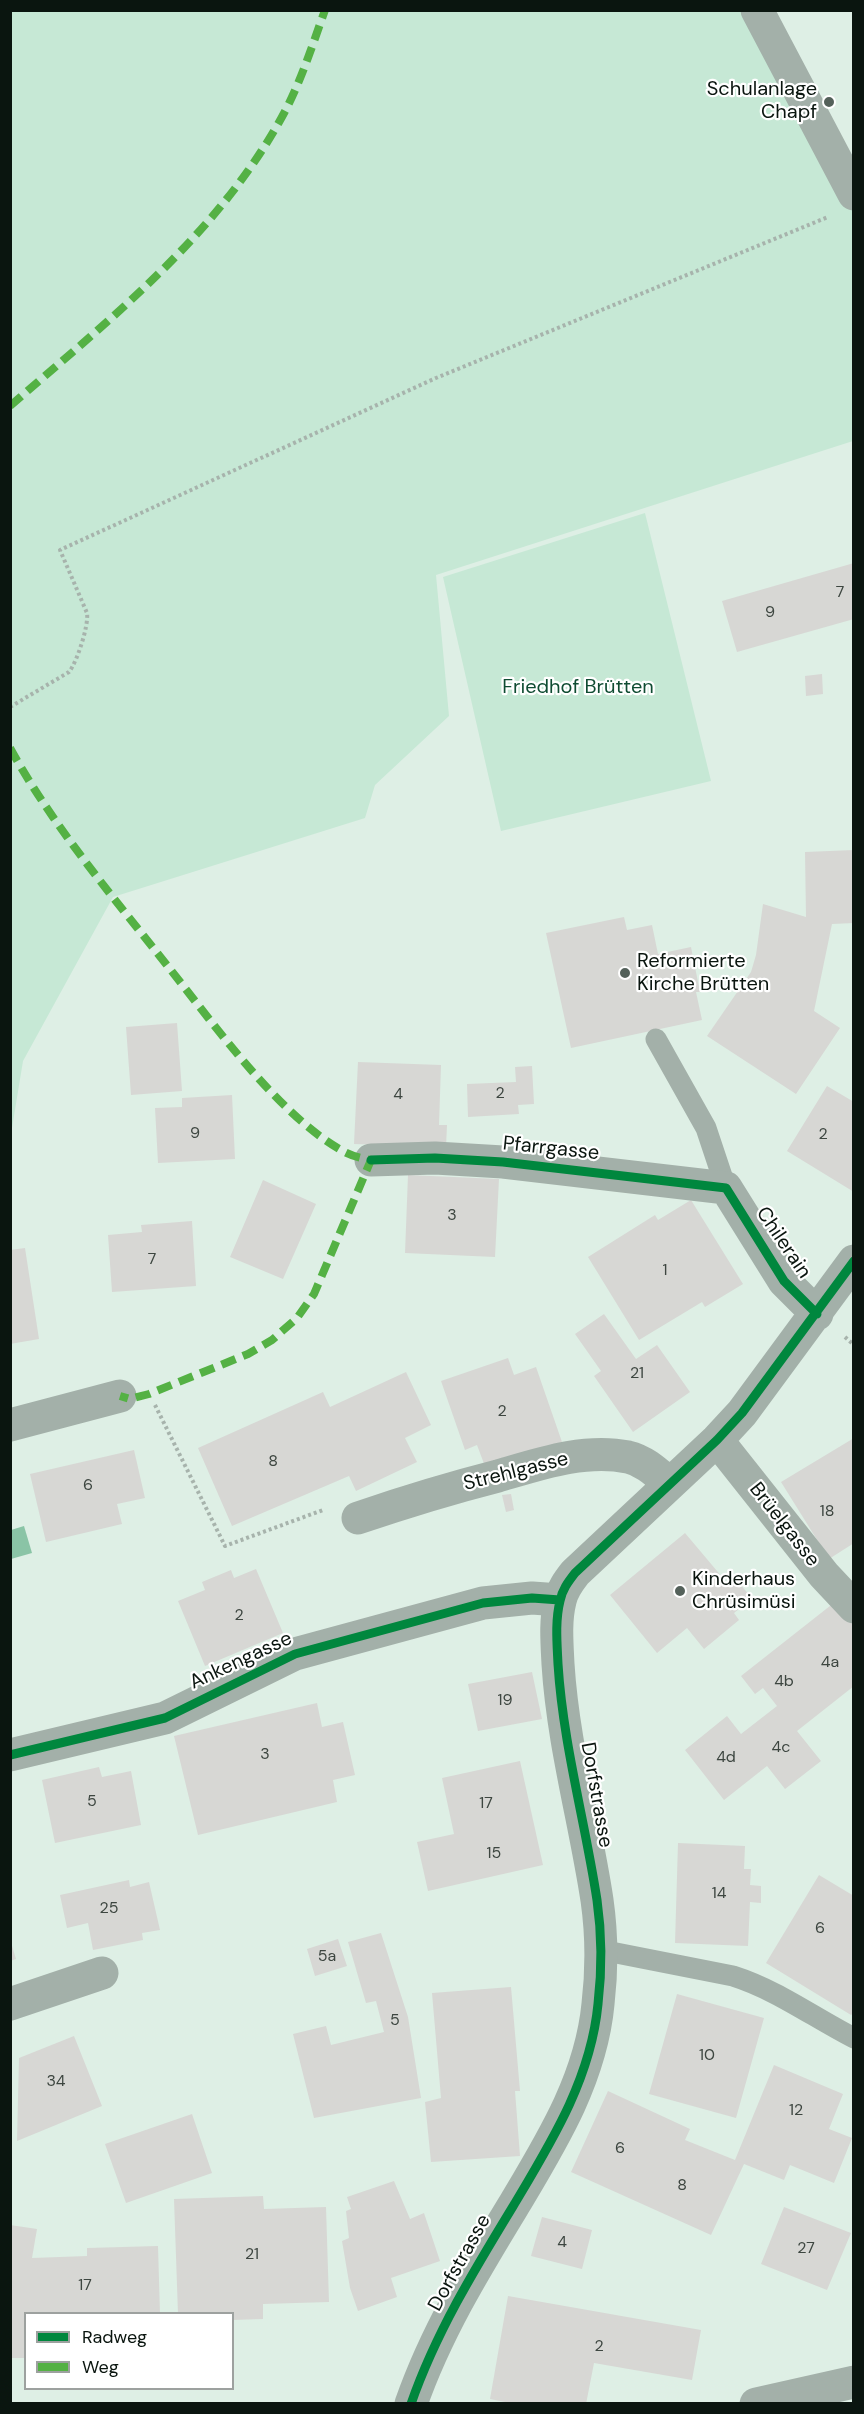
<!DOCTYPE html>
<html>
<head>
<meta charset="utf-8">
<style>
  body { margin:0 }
  #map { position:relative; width:864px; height:2414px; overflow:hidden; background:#deefe5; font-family:"DM Sans",sans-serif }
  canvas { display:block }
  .frame { position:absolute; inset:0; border:12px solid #0a150f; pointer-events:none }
  .legend { position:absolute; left:24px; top:2312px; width:210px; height:78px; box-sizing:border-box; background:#fff; border:2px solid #9da19f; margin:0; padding:8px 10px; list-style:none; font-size:18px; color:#0a150f }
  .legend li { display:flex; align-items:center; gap:12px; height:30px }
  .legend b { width:30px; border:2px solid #9da19f }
</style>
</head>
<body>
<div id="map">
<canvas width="864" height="2414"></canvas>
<div class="frame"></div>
<ul class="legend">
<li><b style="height:8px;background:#00873e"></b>Radweg</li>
<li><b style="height:8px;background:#54b144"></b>Weg</li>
</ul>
</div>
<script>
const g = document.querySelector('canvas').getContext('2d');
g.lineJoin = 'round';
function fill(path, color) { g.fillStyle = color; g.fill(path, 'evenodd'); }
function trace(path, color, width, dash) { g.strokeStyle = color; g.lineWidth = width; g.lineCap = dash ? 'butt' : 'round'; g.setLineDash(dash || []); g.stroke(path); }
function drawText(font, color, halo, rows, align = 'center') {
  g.font = font + ' "DM Sans",sans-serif'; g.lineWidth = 4.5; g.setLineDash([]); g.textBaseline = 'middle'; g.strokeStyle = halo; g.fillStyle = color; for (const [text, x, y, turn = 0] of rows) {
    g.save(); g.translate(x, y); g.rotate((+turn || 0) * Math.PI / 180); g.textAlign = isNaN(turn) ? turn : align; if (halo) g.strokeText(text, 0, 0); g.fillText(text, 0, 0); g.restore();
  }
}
fill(new Path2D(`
  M11 11H757L853 194V441L436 575 449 716 375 785 365 818 113 897 23 1061 11 1134Z
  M645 513 711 781 501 831 443 577Z`), '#c6e8d5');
fill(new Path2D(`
  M24 1526 32 1553 11 1559V1530Z`), '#8ac4a6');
fill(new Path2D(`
  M854 563V619L737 652 722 601Z
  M822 674 823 694 806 696 805 676Z
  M854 850V923L832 924 814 1011 840 1028 796 1094 707 1036 751 972 756 955 763 904 806 917 805 852Z
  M624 917 627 930 652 925 658 954 691 947 700 992H696L702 1020 571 1048 546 933Z
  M177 1023 182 1091 131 1095 126 1027Z
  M358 1062 441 1065 439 1125H447L446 1147 354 1144Z
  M532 1066 534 1104 518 1105 519 1114 468 1117 467 1084 516 1082 515 1067Z
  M827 1086 854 1102V1192L787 1151Z
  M232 1095 235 1159 158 1163 155 1108 182 1107V1098Z
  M408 1175 499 1179 495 1257 405 1253Z
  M263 1180 316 1204 283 1279 230 1257Z
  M691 1200 743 1284 705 1307 702 1302 639 1340 588 1257 655 1215 658 1220Z
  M192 1221 196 1286 112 1292 108 1235 142 1232 141 1225Z
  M25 1248 39 1339 10 1344V1250Z
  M604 1314 636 1359 657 1345 690 1392 633 1432 594 1376 601 1371 575 1334Z
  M508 1358 514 1375 536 1367 562 1442 486 1469 477 1445 465 1450 441 1381Z
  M406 1372 431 1425 405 1438 417 1462 356 1491 349 1476 232 1526 198 1448 323 1392 330 1407Z
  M854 1438V1543L829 1559 781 1482Z
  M134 1450 145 1498 117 1504 122 1524 46 1542 30 1474Z
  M511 1494 514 1510 506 1512 502 1495Z
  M685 1533 728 1584 735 1578 750 1596 743 1602 745 1604 734 1613 739 1620 704 1649 687 1628 657 1653 610 1595Z
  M256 1569 283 1633 205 1666 178 1601 205 1590 202 1582 231 1570 234 1578Z
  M835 1602 854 1625V1686L797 1731 821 1761 785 1789 767 1766 724 1800 685 1750 727 1716 741 1734 777 1706 763 1688 755 1694 741 1676Z
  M532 1672 542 1719 478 1731 468 1684Z
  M317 1703 322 1727 343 1722 355 1775 333 1780 337 1802 198 1835 174 1736Z
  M520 1761 543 1865 428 1891 417 1842 454 1834 442 1778Z
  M99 1767 102 1777 131 1771 141 1825 55 1843 42 1780Z
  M678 1843 745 1846 744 1869H751L750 1885 761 1886V1903L750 1902 748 1946 675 1943Z
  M819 1875 854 1896V2012L851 2015 766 1963Z
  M129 1880 130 1887 149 1882 160 1930 142 1933 143 1940 93 1950 88 1923 67 1928 60 1895Z
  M381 1933 408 2017 421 2098 314 2118 293 2034 326 2026 331 2045 384 2032 376 2001 366 2003 348 1942Z
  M10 1939 16 1959 10 1961Z
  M338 1939 347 1966 315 1976 307 1949Z
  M511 1987 520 2091H515L520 2156 431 2162 425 2102 441 2098 432 1993Z
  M677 1994 764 2018 736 2118 649 2094Z
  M74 2036 102 2106 17 2141 19 2058Z
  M774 2065 843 2094 829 2129 852 2138 834 2183 790 2165 784 2180 744 2164 711 2235 571 2172 608 2091 690 2129 685 2140 735 2160Z
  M192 2114 212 2173 126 2203 105 2144Z
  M394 2181 410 2219 424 2213 440 2261 391 2278 397 2297 358 2311 350 2288 342 2241 349 2238 346 2211 351 2209 347 2197Z
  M263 2196 264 2209 326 2207 329 2302 263 2304V2319L232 2320V2314H178L174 2199Z
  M784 2207 851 2233 827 2290 761 2264Z
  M542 2217 592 2230 582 2269 531 2256Z
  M10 2225 37 2229 32 2258 87 2256V2248L158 2246 160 2314H26V2358H10Z
  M508 2296 701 2330 692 2380 594 2363 586 2404H515L490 2399Z`), '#d7d7d4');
trace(new Path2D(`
  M10 707 69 672C77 662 89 625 87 613L60 550 436 378 828 217
  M845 1337 854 1345
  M155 1405 225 1546 323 1510`), '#a7b3ac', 4, [3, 3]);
trace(new Path2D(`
  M656 1039 706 1128 726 1188
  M601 1950 733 1976C777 1990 813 2017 854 2038`), '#a3b0a9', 21);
trace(new Path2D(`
  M757 10 854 194
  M371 1160 435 1158 503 1162 726 1188 784 1281 817 1314
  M10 1425 120 1396
  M717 1440 824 1575 854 1607
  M358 1518C405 1502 451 1488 498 1476 539 1464 585 1448 628 1457 645 1461 657 1473 670 1484
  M10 1755 165 1718 295 1654 483 1603 532 1598 560 1600
  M10 2004 102 1973
  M411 2404C436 2332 476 2267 515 2203 552 2141 591 2078 598 2004 602 1970 602 1935 597 1900 585 1821 563 1744 558 1664 557 1643 555 1621 560 1601 562 1590 568 1582 575 1573L717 1440 742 1413 854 1261`), '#a3b0a9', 33);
trace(new Path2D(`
  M756 2404 854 2382`), '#a3b0a9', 33);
trace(new Path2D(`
  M10 406C108 321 213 238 278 124 299 88 311 49 325 10
  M10 748C54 828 114 898 170 969 216 1027 278 1114 341 1150 351 1156 360 1158 371 1160L314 1294 297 1318 272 1340 248 1354 149 1394 130 1399 120 1396`), '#54b144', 8, [15, 8]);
trace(new Path2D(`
  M371 1160 435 1158 503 1162 726 1188 784 1281 817 1314
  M10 1755 165 1718 295 1654 483 1603 532 1598 560 1600
  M411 2404C436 2332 476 2267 515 2203 552 2141 591 2078 598 2004 602 1970 602 1935 597 1900 585 1821 563 1744 558 1664 557 1643 555 1621 560 1601 562 1590 568 1582 575 1573L717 1440 742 1413 854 1261`), '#00873e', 9);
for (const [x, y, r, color] of [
  [829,102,6,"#54615a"],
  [625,973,6,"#54615a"],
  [680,1591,6,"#54615a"]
]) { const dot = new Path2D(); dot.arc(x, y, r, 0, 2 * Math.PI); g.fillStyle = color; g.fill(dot); trace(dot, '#fff', 2); }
drawText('16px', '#3d4640', null, [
  ["7",840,593],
  ["9",770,613],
  ["2",500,1094],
  ["4",398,1095],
  ["9",195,1134],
  ["2",823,1135],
  ["3",452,1216],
  ["7",152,1260],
  ["1",665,1271],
  ["21",637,1374],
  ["2",502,1412],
  ["8",273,1462],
  ["6",88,1486],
  ["18",827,1512],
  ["2",239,1616],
  ["4a",830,1663],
  ["4b",784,1682],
  ["19",505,1701],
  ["4c",781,1748],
  ["3",265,1755],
  ["4d",726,1758],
  ["5",92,1802],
  ["17",486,1804],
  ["15",494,1854],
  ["14",719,1894],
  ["25",109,1909],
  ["6",820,1929],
  ["5a",327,1957],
  ["5",395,2021],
  ["10",707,2056],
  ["34",56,2082],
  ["12",796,2111],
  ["6",620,2149],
  ["8",682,2186],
  ["4",562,2243],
  ["27",806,2249],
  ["21",252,2255],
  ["17",85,2286],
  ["2",599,2347]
]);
drawText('20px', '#0a150f', '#fff', [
  ["Schulanlage",817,90,"right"],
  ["Chapf",817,113,"right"],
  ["Reformierte",637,962],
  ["Kirche Brütten",637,985],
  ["Kinderhaus",692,1580],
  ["Chrüsimüsi",692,1603]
], 'left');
drawText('20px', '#0f4c32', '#fff', [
  ["Friedhof Brütten",578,688]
]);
drawText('20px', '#0a150f', '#fff', [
  ["Pfarrgasse",551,1149,6],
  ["Chilerain",783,1243,56],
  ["Strehlgasse",516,1472,-14],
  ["Brüelgasse",784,1525,52],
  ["Ankengasse",241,1661,-25],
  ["Dorfstrasse",596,1795,80],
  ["Dorfstrasse",460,2263,-61]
]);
</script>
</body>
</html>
